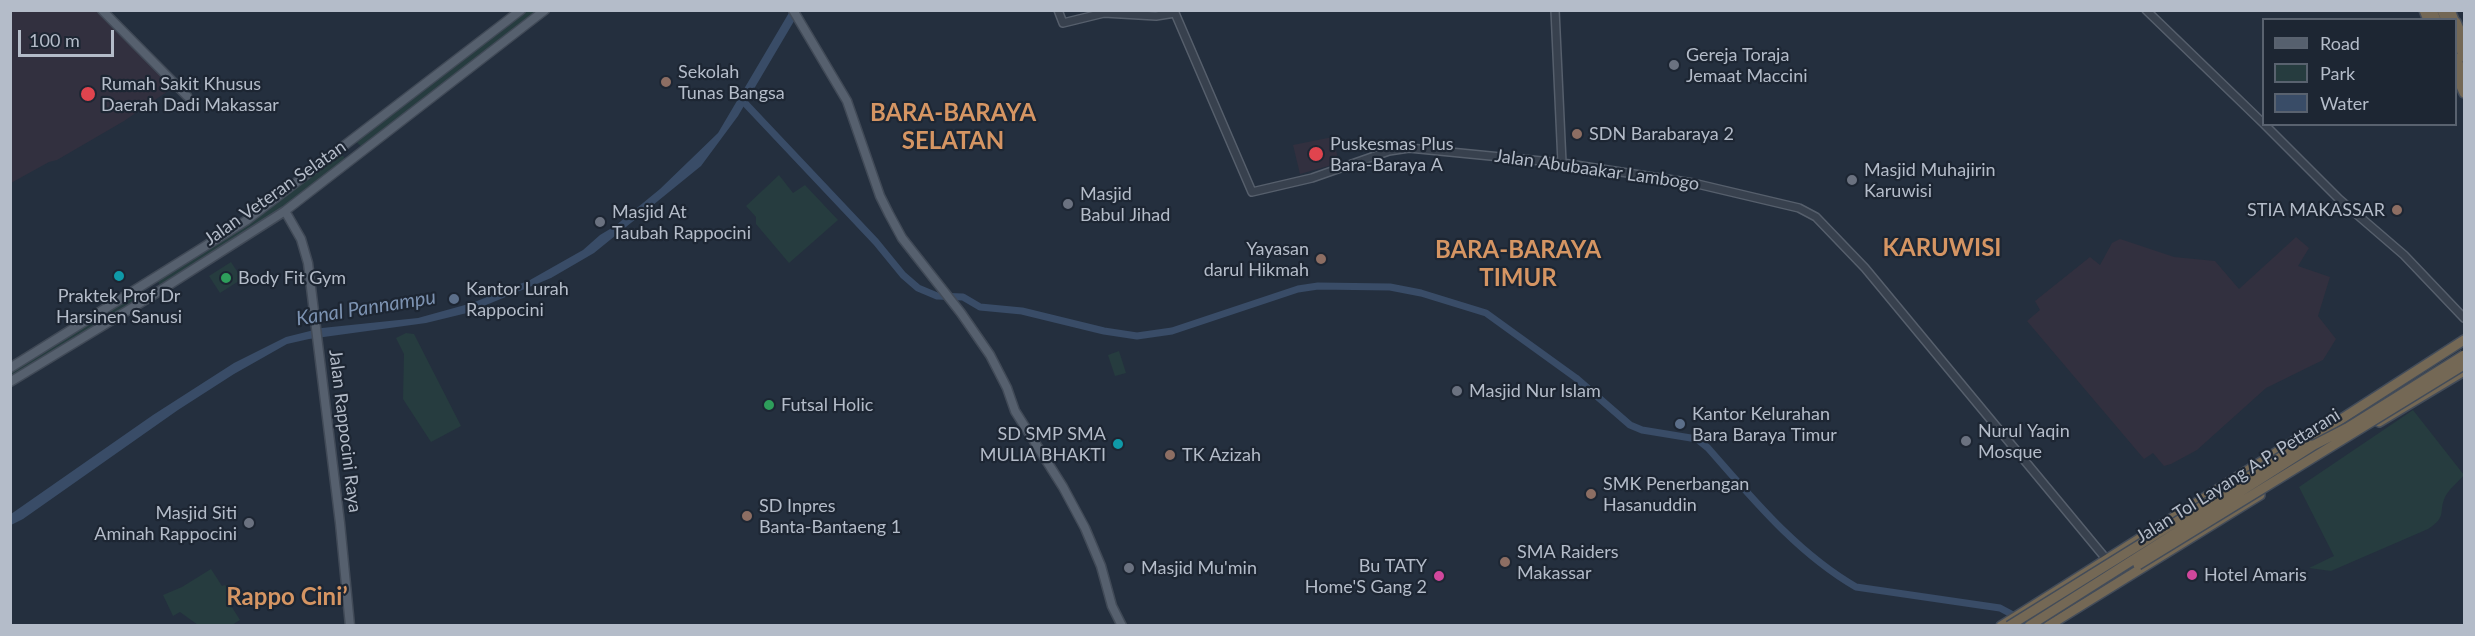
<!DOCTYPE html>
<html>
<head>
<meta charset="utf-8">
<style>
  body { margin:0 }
  #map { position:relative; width:2475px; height:636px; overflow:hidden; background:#242f3e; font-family:Lato,sans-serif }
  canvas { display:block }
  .frame { position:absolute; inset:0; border:12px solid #b4bcc9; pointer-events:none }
  .legend { position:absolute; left:2262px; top:18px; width:195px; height:108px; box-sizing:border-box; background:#1d2633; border:2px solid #59626f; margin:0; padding:8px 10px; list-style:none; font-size:18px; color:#b4bcc9 }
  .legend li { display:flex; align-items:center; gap:12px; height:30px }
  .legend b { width:30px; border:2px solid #59626f }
  .scale { position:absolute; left:18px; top:30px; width:96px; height:27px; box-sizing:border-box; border:3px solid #b4bcc9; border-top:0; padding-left:8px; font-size:18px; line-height:21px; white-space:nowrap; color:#b4bcc9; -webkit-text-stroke:4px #1d2633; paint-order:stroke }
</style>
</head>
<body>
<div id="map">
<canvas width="2475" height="636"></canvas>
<div class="frame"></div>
<ul class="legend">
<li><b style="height:8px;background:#56606e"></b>Road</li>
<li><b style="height:16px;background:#263c3f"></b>Park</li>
<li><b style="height:16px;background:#394c67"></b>Water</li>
</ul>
<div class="scale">100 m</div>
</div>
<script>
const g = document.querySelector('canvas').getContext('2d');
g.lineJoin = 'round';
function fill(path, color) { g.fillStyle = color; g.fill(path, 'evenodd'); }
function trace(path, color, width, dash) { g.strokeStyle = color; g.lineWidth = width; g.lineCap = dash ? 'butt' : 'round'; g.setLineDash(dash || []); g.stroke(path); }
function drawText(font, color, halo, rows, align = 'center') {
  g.font = font + ' Lato,sans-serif'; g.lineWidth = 4.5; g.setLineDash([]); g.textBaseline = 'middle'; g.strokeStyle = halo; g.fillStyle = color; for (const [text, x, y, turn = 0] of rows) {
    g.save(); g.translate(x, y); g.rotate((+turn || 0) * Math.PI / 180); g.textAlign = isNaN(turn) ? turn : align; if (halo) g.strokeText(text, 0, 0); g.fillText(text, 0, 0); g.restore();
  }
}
fill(new Path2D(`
  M11 11H97L174 87 124 121 57 160 49 162 11 183Z
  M1333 137 1339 163 1300 174 1293 145Z
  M2296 237 2309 248 2298 266 2330 277 2318 316 2336 339 2323 360 2266 388 2197 450 2171 464 2164 466 2153 453 2144 459 2027 321 2040 310 2035 301 2090 257 2100 265 2112 243 2120 239 2174 257 2215 261 2239 289Z`), '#32303f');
fill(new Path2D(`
  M524 11H542L362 147 355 141Z
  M340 152 347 161 285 210 161 287 156 278Z
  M779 175 793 193 805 185 838 220 789 263 756 224V217L746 206Z
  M231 262 242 279 220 293 209 276Z
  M142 288 149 296 11 382V368Z
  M406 333 414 334 461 426 431 442 403 399 404 354 396 338Z
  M1119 351 1126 373 1115 376 1108 355Z
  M2413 410 2464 475C2458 482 2449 489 2445 497 2438 512 2448 516 2428 529L2331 571 2309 568 2334 556 2299 487Z
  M211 569 222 586 225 585 234 596 228 601 240 620 232 625H198L180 612 173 616 163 595 182 587Z`), '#263c3f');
fill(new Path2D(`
  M790 11H800L738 116 701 166 594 253 551 278 467 313 426 323 309 339 287 344 234 374 178 410 23 519 11 525V514L153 415 234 363 286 337 322 328 418 318 472 303 530 280 583 250 600 235 615 226 660 189 718 133Z`), '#394c67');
trace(new Path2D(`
  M742 100 876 242 903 275 918 288 937 296 963 297 980 307 1022 311 1104 331 1137 336 1172 331 1298 289 1318 286 1390 287 1421 293 1486 313 1576 378 1630 425 1642 430 1697 439 1708 448C1752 498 1797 553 1856 587L2000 608 2015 616 2025 626`), '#394c67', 7);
const minor = new Path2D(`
  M1058 10 1063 23 1104 13 1156 16 1175 13 1252 192 1312 178 1389 151 1409 148 1562 163 1693 183 1799 208 1816 217 1865 268 2107 560
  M1555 10 1562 163
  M2146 10 2264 124
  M2264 124 2339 199 2404 255 2464 318`);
const major = new Path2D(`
  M102 10 187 96
  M793 10 847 101 880 196 889 214 902 238 961 313 990 355 1007 388 1015 411 1063 487 1085 528 1101 566 1112 606 1122 626
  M285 211 301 239 308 263 340 523 350 626
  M10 368 247 220 521 10
  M10 382 150 297 285 211 545 10`);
const highway = new Path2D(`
  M2424 10 2428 20
  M2432 10 2436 20
  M2442 10 2446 20
  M2450 10 2454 20
  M2456 22 2464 40
  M2456 39 2464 57
  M2456 58 2464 77
  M2456 75 2464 93
  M2379 422 2464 371
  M2298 447 2464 340
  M2001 626 2296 440 2313 433
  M2048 626 2260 495`);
trace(minor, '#565f6c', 10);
trace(major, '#414a57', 11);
trace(highway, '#434c59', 12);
trace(minor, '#38414e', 7);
trace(major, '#56606e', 8);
trace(highway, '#746855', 9);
const highwayBridge = new Path2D(`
  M2138 565 2464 365
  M2009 626 2295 448 2313 445
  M2029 626 2314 445 2347 428 2464 355`);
trace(highwayBridge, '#434c59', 12, []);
trace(highwayBridge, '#746855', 9);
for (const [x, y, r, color] of [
  [1674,65,6,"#6b7280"],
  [666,82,6,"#8d6e63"],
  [88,94,8,"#e0444e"],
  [1577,134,6,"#8d6e63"],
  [1316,154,8,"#e0444e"],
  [1852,180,6,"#6b7280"],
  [1068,204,6,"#6b7280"],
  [2397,210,6,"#8d6e63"],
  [600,222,6,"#6b7280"],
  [1321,259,6,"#8d6e63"],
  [119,276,6,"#0f9aa8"],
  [226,278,6,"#2e9e5b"],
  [454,299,6,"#5c6f8a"],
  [1457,391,6,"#6b7280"],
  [769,405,6,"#2e9e5b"],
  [1680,424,6,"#5c6f8a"],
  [1966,441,6,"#6b7280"],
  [1118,444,6,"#0f9aa8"],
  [1170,455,6,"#8d6e63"],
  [1591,494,6,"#8d6e63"],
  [747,516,6,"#8d6e63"],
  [249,523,6,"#6b7280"],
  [1505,562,6,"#8d6e63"],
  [1129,568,6,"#6b7280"],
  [2192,575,6,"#d1479c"],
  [1439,576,6,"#d1479c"]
]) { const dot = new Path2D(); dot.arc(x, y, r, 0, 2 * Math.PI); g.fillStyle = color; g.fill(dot); trace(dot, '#1d2633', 2); }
drawText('18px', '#b4bcc9', '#1d2633', [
  ["Gereja Toraja",1686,55],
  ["Jemaat Maccini",1686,76],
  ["Sekolah",678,72],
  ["Tunas Bangsa",678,93],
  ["Rumah Sakit Khusus",101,84],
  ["Daerah Dadi Makassar",101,105],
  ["SDN Barabaraya 2",1589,134],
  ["Puskesmas Plus",1330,144],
  ["Bara-Baraya A",1330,165],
  ["Masjid Muhajirin",1864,170],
  ["Karuwisi",1864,191],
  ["Masjid",1080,194],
  ["Babul Jihad",1080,215],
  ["STIA MAKASSAR",2385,210,"right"],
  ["Masjid At",612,212],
  ["Taubah Rappocini",612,233],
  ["Yayasan",1309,249,"right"],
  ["darul Hikmah",1309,270,"right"],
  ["Body Fit Gym",238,278],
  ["Kantor Lurah",466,289],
  ["Rappocini",466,310],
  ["Praktek Prof Dr",119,296,"center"],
  ["Harsinen Sanusi",119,317,"center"],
  ["Masjid Nur Islam",1469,391],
  ["Futsal Holic",781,405],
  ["Kantor Kelurahan",1692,414],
  ["Bara Baraya Timur",1692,435],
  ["Nurul Yaqin",1978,431],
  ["Mosque",1978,452],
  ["SD SMP SMA",1106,434,"right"],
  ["MULIA BHAKTI",1106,455,"right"],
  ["TK Azizah",1182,455],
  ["SMK Penerbangan",1603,484],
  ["Hasanuddin",1603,505],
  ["SD Inpres",759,506],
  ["Banta-Bantaeng 1",759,527],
  ["Masjid Siti",237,513,"right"],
  ["Aminah Rappocini",237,534,"right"],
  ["SMA Raiders",1517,552],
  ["Makassar",1517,573],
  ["Bu TATY",1427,566,"right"],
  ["Home'S Gang 2",1427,587,"right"],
  ["Masjid Mu'min",1141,568],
  ["Hotel Amaris",2204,575]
], 'left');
drawText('18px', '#b4bcc9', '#1d2633', [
  ["Jalan Abubaakar Lambogo",1597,170,8],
  ["Jalan Veteran Selatan",275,193,-35],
  ["Jalan Rappocini Raya",345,431,83],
  ["Jalan Tol Layang A.P. Pettarani",2238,476,-32]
]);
drawText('italic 20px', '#7c92b1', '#1d2633', [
  ["Kanal Pannampu",366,308,-9]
]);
drawText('bold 24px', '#d59563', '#1d2633', [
  ["BARA-BARAYA",953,113],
  ["SELATAN",953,141],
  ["KARUWISI",1942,248],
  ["BARA-BARAYA",1518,250],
  ["TIMUR",1518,278],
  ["Rappo Ciniʼ",287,597]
]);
</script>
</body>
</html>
